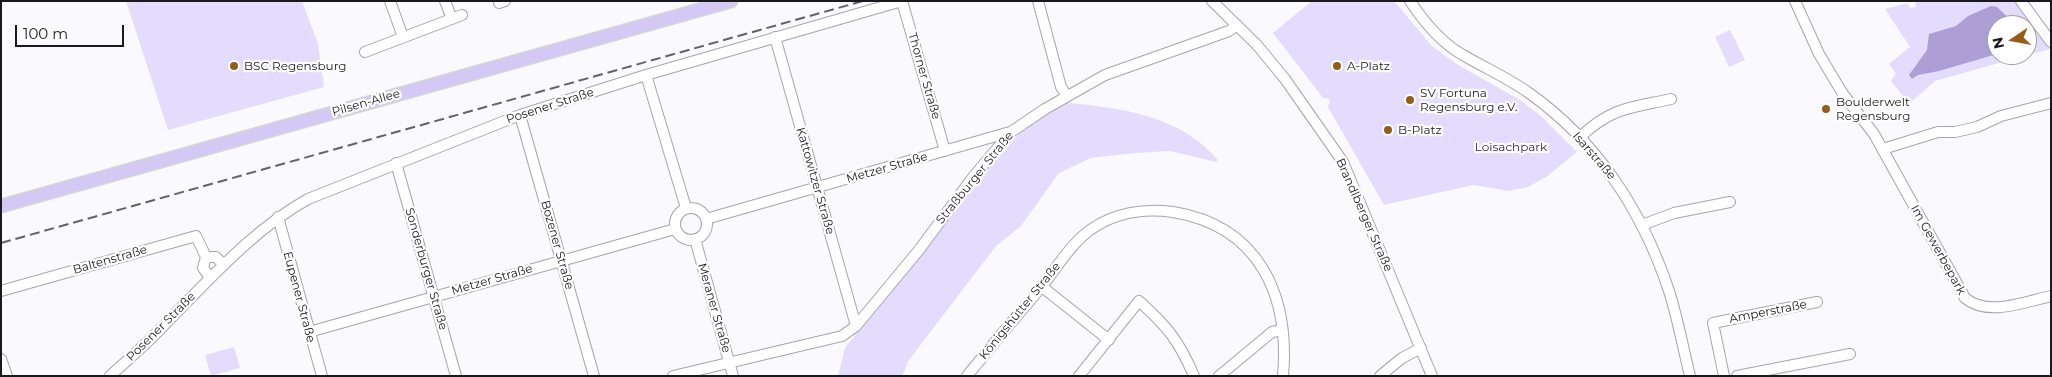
<!DOCTYPE html>
<html>
<head>
<meta charset="utf-8">
<style>
  body { margin:0 }
  #map { position:relative; width:2052px; height:377px; overflow:hidden; background:#faf9fe; font-family:Montserrat,sans-serif }
  canvas { display:block }
  .frame { position:absolute; inset:0; border:2px solid #1a191d; pointer-events:none }
  .north { position:absolute; left:1987px; top:15px; width:50px; height:50px; box-sizing:border-box; background:#fff; border:1px solid #a3a3a5; border-radius:50%; rotate:258deg; font-size:14px; font-weight:700; line-height:20px; text-align:center; color:#1a191d }
  .north::after { content:''; display:block; margin:auto; width:18px; height:22px; background:#965d18; clip-path:polygon(50% 0,100% 100%,50% 72%,0 100%) }
  .scale { position:absolute; left:15px; top:25px; width:109px; height:22px; box-sizing:border-box; border:2px solid #1a191d; border-top:0; padding-left:6px; font-size:15px; line-height:18px; white-space:nowrap; color:#1a191d; -webkit-text-stroke:4px #fff; paint-order:stroke }
</style>
</head>
<body>
<div id="map">
<canvas width="2052" height="377"></canvas>
<div class="frame"></div>
<div class="north">N</div>
<div class="scale">100 m</div>
</div>
<script>
const g = document.querySelector('canvas').getContext('2d');
g.lineJoin = 'round';
function fill(path, color) { g.fillStyle = color; g.fill(path, 'evenodd'); }
function trace(path, color, width, dash) { g.strokeStyle = color; g.lineWidth = width; g.lineCap = dash ? 'butt' : 'round'; g.setLineDash(dash || []); g.stroke(path); }
function drawText(font, color, halo, rows, align = 'center') {
  g.font = font + ' Montserrat,sans-serif'; g.lineWidth = 4.5; g.setLineDash([]); g.textBaseline = 'middle'; g.strokeStyle = halo; g.fillStyle = color; for (const [text, x, y, turn = 0] of rows) {
    g.save(); g.translate(x, y); g.rotate((+turn || 0) * Math.PI / 180); g.textAlign = isNaN(turn) ? turn : align; if (halo) g.strokeText(text, 0, 0); g.fillText(text, 0, 0); g.restore();
  }
}
fill(new Path2D(`
  M126 1H302L318 44 324 87 168 130Z
  M1312 1H1394L1432 46 1455 63 1520 100 1541 116 1577 152 1546 177 1528 187 1509 191 1473 185 1384 205 1328 107 1330 101 1328 98H1323L1273 33Z
  M1920 1H2016L2050 49 2027 55V25H1997V55H2027L1935 81 1909 104 1891 81 1896 74 1889 64 1910 47 1885 9 1908 3 1910 8 1916 7 1915 3Z
  M1730 30 1745 60 1729 67 1715 37Z
  M1066 103C1120 107 1181 116 1218 160L1216 162 1170 151 1135 153 1091 158 1059 173 1021 226 996 246 909 360 902 376H838L845 348 997 156C1017 136 1039 114 1066 103Z
  M234 347 240 368 211 376 205 355Z`), '#e4dcfd');
fill(new Path2D(`
  M1991 6 1997 7 2016 25H1997V54L1939 71 1918 75 1912 79 1909 75 1927 50 1929 34 1956 26 1968 16Z`), '#ad9fd5');
const minor = new Path2D(`
  M390 1 403 37
  M445 1 452 19
  M902 1 945 151
  M1038 1 1061 87 1067 96
  M1212 1 1257 45 1285 79 1343 162 1432 376
  M1410 1C1424 22 1441 43 1463 55 1485 68 1508 78 1529 93 1597 141 1643 212 1669 291 1678 319 1683 348 1690 376
  M1795 1 1819 54 1843 94 1874 134 1965 298C1988 317 2024 302 2051 296
  M2021 1 2051 42
  M499 3 505 1
  M775 37 856 326
  M365 52 462 15
  M646 75 686 208
  M520 115 594 376
  M1580 137C1612 107 1630 108 1671 99
  M1883 149 1938 132H1955L1977 127 2001 116 2051 103
  M396 163 456 376
  M675 224a16 16 0 1 1 32 0a16 16 0 1 1-32 0Z
  M278 217 322 376
  M706 219 1010 132
  M1642 225 1674 213 1730 202
  M695 239 733 376
  M210 277 203 268 206 257H216L223 264
  M1041 286 1109 340
  M1 291 196 236 206 257
  M309 332 675 229
  M1 359 7 376
  M110 376C130 358 151 340 169 320 212 277 254 229 308 199L520 115 646 75 902 1
  M673 376 842 336 856 326 919 250 973 177 1011 132 1045 109 1105 75 1229 31 1237 25
  M967 376C992 345 1018 315 1043 285 1057 267 1071 244 1090 230 1114 213 1144 208 1173 212 1259 226 1290 295 1283 376
  M1079 376 1139 301C1168 327 1179 341 1194 376
  M1219 376 1272 332 1282 330
  M1380 376 1402 358 1421 348
  M1724 376 1713 323 1817 302
  M1737 376 1850 354`);
const major = new Path2D(`
  M1 206 731 1`);
trace(minor, '#a6a4af', 12);
trace(major, '#d6d6d6', 15);
trace(minor, '#fff', 10);
trace(major, '#d4c8f4', 12);
trace(new Path2D(`
  M1 243 863 1`), '#636266', 2, [10, 5]);
for (const [x, y, r, color] of [
  [234,66,5,"#965d18"],
  [1337,66,5,"#965d18"],
  [1410,100,5,"#965d18"],
  [1826,109,5,"#965d18"],
  [1388,130,5,"#965d18"]
]) { const dot = new Path2D(); dot.arc(x, y, r, 0, 2 * Math.PI); g.fillStyle = color; g.fill(dot); trace(dot, '#fff', 2); }
drawText('12px', '#1a191d', '#fff', [
  ["BSC Regensburg",244,66],
  ["A-Platz",1347,66],
  ["SV Fortuna",1420,93],
  ["Regensburg e.V.",1420,107],
  ["Boulderwelt",1836,102],
  ["Regensburg",1836,116],
  ["B-Platz",1398,130]
], 'left');
drawText('12px', '#1a191d', '#fff', [
  ["Thorner Straße",924,76,74],
  ["Pilsen-Allee",366,103,-16],
  ["Posener Straße",550,106,-18],
  ["Isarstraße",1594,156,49],
  ["Metzer Straße",887,168,-16],
  ["Straßburger Straße",975,178,-51],
  ["Kattowitzer Straße",815,181,74],
  ["Brandlberger Straße",1364,215,66],
  ["Bozener Straße",557,245,74],
  ["Im Gewerbepark",1938,250,61],
  ["Baltenstraße",110,260,-16],
  ["Sonderburger Straße",426,269,74],
  ["Metzer Straße",492,280,-16],
  ["Eupener Straße",299,297,75],
  ["Meraner Straße",714,308,74],
  ["Königshütter Straße",1020,311,-51],
  ["Amperstraße",1768,312,-11],
  ["Posener Straße",161,327,-45]
]);
drawText('12px', '#311a59', '#fff', [
  ["Loisachpark",1511,147]
]);
</script>
</body>
</html>
